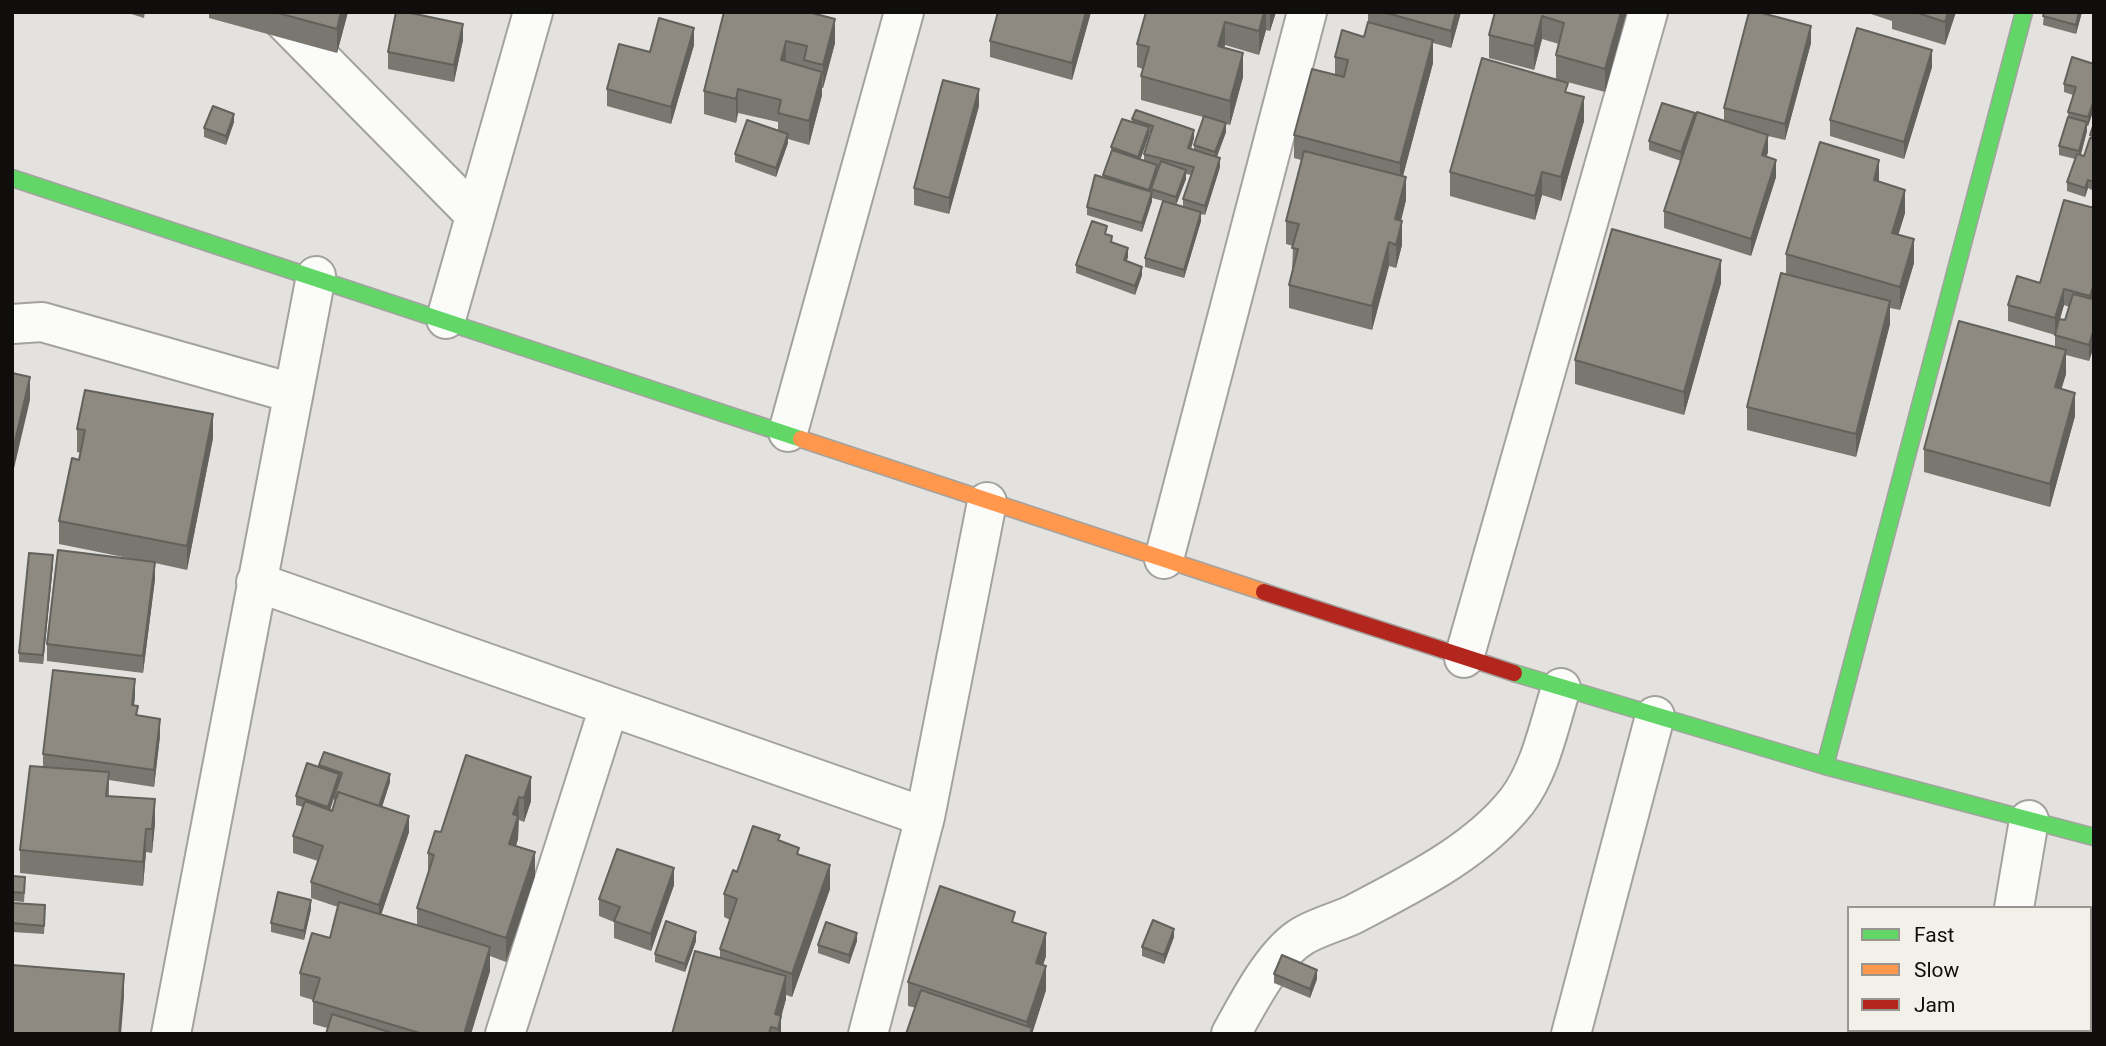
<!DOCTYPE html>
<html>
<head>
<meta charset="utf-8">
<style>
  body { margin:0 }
  #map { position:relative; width:2106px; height:1046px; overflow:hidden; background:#e4e2df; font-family:Roboto,sans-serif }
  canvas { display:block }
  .frame { position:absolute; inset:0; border:14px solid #0f0e0c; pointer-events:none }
  .legend { position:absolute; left:1847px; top:906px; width:245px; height:126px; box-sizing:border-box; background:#f3f0ea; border:2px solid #989691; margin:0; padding:9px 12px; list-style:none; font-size:21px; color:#0f0e0c }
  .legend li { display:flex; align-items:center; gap:14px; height:35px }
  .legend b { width:35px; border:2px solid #989691 }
</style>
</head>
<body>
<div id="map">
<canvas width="2106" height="1046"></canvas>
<div class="frame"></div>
<ul class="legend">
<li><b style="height:9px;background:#63d668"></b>Fast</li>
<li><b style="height:9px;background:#ff974d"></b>Slow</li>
<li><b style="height:9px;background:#b3261e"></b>Jam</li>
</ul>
</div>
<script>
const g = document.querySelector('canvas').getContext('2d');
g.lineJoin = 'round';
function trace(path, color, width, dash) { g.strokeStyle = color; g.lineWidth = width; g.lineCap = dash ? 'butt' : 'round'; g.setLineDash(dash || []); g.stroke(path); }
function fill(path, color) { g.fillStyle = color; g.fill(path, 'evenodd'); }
const street = new Path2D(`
  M275 12 475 215
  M446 319 533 12
  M12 324 42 322 292 393
  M788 432 904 12
  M1164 559 1307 12
  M256 582 925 817
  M1464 658 1648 12
  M2014 908 2029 820
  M171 1034 316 276
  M505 1034 609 707
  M868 1034 925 817 987 502
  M1231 1034C1247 1005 1271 958 1298 939 1313 928 1335 923 1352 915 1409 885 1476 853 1517 801 1541 769 1549 725 1561 688
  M1571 1034 1655 716
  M1992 1034V1030`);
const fast = new Path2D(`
  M12 178 801 439
  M1514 673 1825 766 2094 837
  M1825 766 2024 12`);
const slow = new Path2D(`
  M801 439 1264 592`);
const jam = new Path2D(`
  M1264 592 1514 673`);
trace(street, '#a3a29f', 42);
trace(fast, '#a3a29f', 19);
trace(slow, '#a3a29f', 19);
trace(jam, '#a3a29f', 19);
trace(street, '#fbfbfa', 38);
trace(fast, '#63d668', 16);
trace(slow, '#ff974d', 16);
trace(jam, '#b3261e', 16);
fill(new Path2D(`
  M125 12H145L144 18Z
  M209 12H348L337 53 209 18Z
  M724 12 835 43 823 88H822V95L809 145 788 139V143L776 177 735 162V154L778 130V122L738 113 736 123 704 114V91Z
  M1021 12H1091L1072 80 990 57V41Z
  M1146 12H1276L1270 31 1266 30 1259 55 1225 45 1224 48 1243 77 1230 125 1226 124V132L1217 157 1220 167 1205 215 1201 214V221L1184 278 1145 267V258L1163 201 1152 198V201L1142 232 1087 215V207L1103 178 1111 152V147L1132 122V119L1194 138 1191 149 1194 150V145L1203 117 1141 100V76L1143 69 1137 67V44ZM1149 133 1150 134 1144 154V161L1140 160ZM1186 174 1191 175 1183 199V207L1176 205 1186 179Z
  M1368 12H1461L1451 48 1433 43V63L1403 176 1406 200 1401 221 1402 245 1396 268 1389 266 1372 330 1289 308V285L1292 272 1293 246 1286 244V221L1301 160 1294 158V135L1335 75V57L1364 37 1368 22Z
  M1495 12H1626L1605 92 1556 79V55L1559 44 1542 39 1534 70 1489 58V35Z
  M1865 12H1956L1945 45 1892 29V21Z
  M2044 12H2082L2076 34 2043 25Z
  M463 40 454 82 388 69V52Z
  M1811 43 1785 140 1768 136V152L1766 157 1776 177 1751 256 1664 228V211L1681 161 1649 150V141L1695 121H1724V108Z
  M694 45 671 124 607 106V89L650 52Z
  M2094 64V109L2088 126H2087V131L2081 155 2084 156 2090 139 2094 116V191L2088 188 2085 197 2067 191V182L2075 159 2059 155V146L2068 117V112L2073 95 2064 92V84Z
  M1932 67 1904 159 1830 136V120Z
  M1568 93 1584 121 1561 201 1542 195 1535 220 1450 196V172Z
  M979 106 949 214 914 205V188Z
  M234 122 226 145 204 137V128Z
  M1879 182 1905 213 1898 235 1914 263 1900 310 1890 308V324L1856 457 1747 430V407L1786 274V254Z
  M2094 208V349H2093L2089 361 2066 355V374L2061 389 2075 416 2050 507 1924 472V449L2055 347V335L2008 321V305L2040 283ZM2064 305 2069 307 2065 320 2060 319Z
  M1107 234 1112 242 1128 257 1126 261 1142 275 1135 295 1076 273V265Z
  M1721 283 1684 415 1575 384V360Z
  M77 429 213 438 187 570 155 563V579L143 673 47 661V644L138 560 59 544V521L81 453 77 452Z
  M53 564 43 664 19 662V653Z
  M135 696 134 705 138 716 160 736 154 787 109 780V796L155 823 152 853 146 852 143 886 20 873V850L43 767V754Z
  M466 755 531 801 524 822 519 820 518 839 516 846 535 876 506 962 490 956V971L471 1034H326L327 1028 313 1024V1000L300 996V973L330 938 338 907 311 898V882L318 861 293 853V836L303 807 296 805V796L319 767V765L390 782 382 807 409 832 381 915 417 925V908L428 874V853L441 832ZM334 797V805L332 811 330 810Z
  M780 841 799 854 830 889 792 997 786 995V999L781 1016V1034H672L720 958V949L730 920 724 917V894L737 872Z
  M12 876 25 886 24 902 12 901Z
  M674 885 651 951 614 938V922L599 916V899Z
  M12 903 45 914 44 934 12 932Z
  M311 909 304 940 271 932V923Z
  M1015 923 1046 956 1043 965 1046 990 1032 1034 908 1006V982Z
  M1174 937 1164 964 1142 956V947Z
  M696 941 685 972 655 962V954Z
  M857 941 849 964 818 953V945Z
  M1274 974 1317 979 1310 998 1274 983Z`), '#7a7770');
fill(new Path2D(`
  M341 12H348L337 53V29Z
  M1086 12H1091L1072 80V63Z
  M1264 12H1266V30L1259 55V31Z
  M1270 12H1276L1270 31Z
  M1456 12H1461L1451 48V31Z
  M1621 12H1626V15L1605 92V69Z
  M1948 12H1956L1945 45V22Z
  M2079 12H2082L2076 34V25Z
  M1542 16V39L1534 70V46Z
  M835 19V43L823 88V65Z
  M1225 22V45L1218 70V46Z
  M463 24V40L454 82V65Z
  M1811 26V43L1785 140V124Z
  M694 28V45L671 124V107Z
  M1433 40V63L1400 187V163Z
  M786 41V64L781 60Z
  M1932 50V67L1904 159V142Z
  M1243 53V77L1230 125V101Z
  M822 72V95L809 145V121Z
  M738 89V113L736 123V99Z
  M979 89V106L949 214V198Z
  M1584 97V121L1561 201V177Z
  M2094 100V109L2088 126V117Z
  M1695 113V122L1681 161V152Z
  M234 114V122L226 145V136Z
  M2087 122V131L2079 160V151Z
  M1226 123V132L1215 161V152Z
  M1149 127V136L1138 166V157Z
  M1194 130V138L1188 157V148Z
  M788 134V143L776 177V168Z
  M1768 135V152L1762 172V155Z
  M1220 158V167L1205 215V206Z
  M1776 160V177L1751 256V239Z
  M1879 160V184L1874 180Z
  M1157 165V174L1151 189 1149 199V190Z
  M1186 170V179L1176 205V197Z
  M1542 172V195L1535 220V196Z
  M1406 177V200L1395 243V219Z
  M2088 180V188L2085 197V188Z
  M1905 190V213L1892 256V233Z
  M1152 192V201L1142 232V223Z
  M1201 212V221L1184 278V270Z
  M1402 221V245L1396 268V245Z
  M1914 239V263L1900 310V287Z
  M1389 242V266L1372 330V306Z
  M1128 248V257L1124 269V260Z
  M1721 260V283L1684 415V392Z
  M1142 267V275L1135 295V286Z
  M2094 284V301L2090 313V296Z
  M2064 289V305L2055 335V318Z
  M1890 301V324L1856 457V434Z
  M2093 332V349L2089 361V345Z
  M2066 350V374L2055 411V387Z
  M30 377V400L12 477V454Z
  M2075 393V416L2050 507V484Z
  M213 414V438L187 570V546Z
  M53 555V564L43 664V655Z
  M155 562V579L143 673V656Z
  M135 679V696L132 722V705Z
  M160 719V736L154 787V770Z
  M339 774V783L328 816V807Z
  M390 774V782L378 819V811Z
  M531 777V801L524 822V798Z
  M519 797 518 839 509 867V844L513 814Z
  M155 799V823L152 853V829Z
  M409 816V832L379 921V905Z
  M146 829V852L143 886V862Z
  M535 852V876L506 962V938Z
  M830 865V889L792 997V974Z
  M674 868V885L651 951V934Z
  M311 900V909L304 940V931Z
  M1174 929V937L1164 964V955Z
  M696 932V941L685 972V964Z
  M857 933V941L849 964V955Z
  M1046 933V956L1036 987V963Z
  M490 947V971L471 1034H464Z
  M1046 966V990L1032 1034H1027V1022Z
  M1317 970V979L1310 998V989Z
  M124 974V997L121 1034H119Z
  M786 976V999L778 1029 775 1014Z
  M781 1016V1034H778V1029Z`), '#63615b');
const building = new Path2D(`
  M274 12H341L337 29Z
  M396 12H406L463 24 454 65 388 52Z
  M724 12H808L835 19 823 65 804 60 807 46 786 41 781 60 822 72 809 121 778 113 781 100 738 89 736 99 704 91Z
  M998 12H1086L1072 63 990 41Z
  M1146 12H1264L1259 31 1225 22 1218 46 1243 53 1230 101 1141 76 1149 47 1137 44Z
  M1383 12H1456L1451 31Z
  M1495 12H1621L1605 69 1556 55 1564 23 1542 16 1534 46 1489 35Z
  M1749 12H1758L1811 26 1785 124 1724 108Z
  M1915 12H1948L1945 22Z
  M2044 12H2079L2076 25 2043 16Z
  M659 18 694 28 671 107 607 89 619 44 650 52Z
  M1368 22 1433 40 1400 163 1294 135 1312 69 1344 77 1348 60 1335 57 1342 30 1364 37Z
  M1857 28 1932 50 1904 142 1830 120Z
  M2072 57 2094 64V100L2088 117 2068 112 2076 87 2064 84Z
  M1482 58 1568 83 1565 92 1584 97 1561 177 1542 172 1535 196 1450 172Z
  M943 80 979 89 949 198 914 188Z
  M1662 103 1695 113 1681 152 1649 141Z
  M213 106 234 114 226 136 204 128Z
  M1136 110 1194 130 1188 148 1220 158 1205 206 1183 199 1194 167 1144 154 1153 126 1132 119Z
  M1697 112 1768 135 1762 155 1776 160 1751 239 1664 211Z
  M1204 116 1226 123 1215 152 1194 145Z
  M2068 117 2087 122 2079 151 2059 146Z
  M1122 119 1149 127 1138 157 1111 147Z
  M747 120 788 134 776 168 735 154Z
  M2094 123V136L2090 135Z
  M2090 138 2094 139V182L2088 180 2085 188 2067 182 2077 154 2084 156Z
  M1820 142 1879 160 1874 180 1905 190 1892 233 1914 239 1900 287 1786 254Z
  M1112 150 1157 165 1149 190 1103 175Z
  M1304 151 1406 177 1395 219 1402 221 1396 245 1389 242 1372 306 1289 285 1298 249 1292 248 1299 224 1286 221Z
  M1161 161 1186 170 1176 197 1151 189Z
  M1095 175 1152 192 1142 223 1087 207Z
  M2064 200 2094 208V284L2090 296 2064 289 2055 318 2008 305 2017 276 2040 283Z
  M1163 201 1201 212 1184 270 1145 258Z
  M1092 221 1107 226 1105 234 1112 236 1111 242 1128 248 1124 260 1142 267 1135 286 1076 265Z
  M1612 229 1721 260 1684 392 1575 360Z
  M1781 273 1890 301 1856 434 1747 407Z
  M2073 294 2092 299 2094 294V333L2093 332 2089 345 2055 335 2059 319 2065 320Z
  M1959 321 2066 350 2055 387 2075 393 2050 484 1924 449Z
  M12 373 30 377 12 454Z
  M85 390 213 414 187 546 59 521 72 458 79 460 85 430 77 429Z
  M58 550 155 562 143 656 47 644Z
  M29 553 53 555 43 655 19 653Z
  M53 670 135 679 132 705 138 706 136 715 160 719 154 770 43 754Z
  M324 752 390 774 379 806 338 792 337 797 334 796 342 773 319 765Z
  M466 755 531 777 524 798 519 797 513 814 518 816 509 844 535 852 506 938 417 908 434 855 428 853 435 831 441 832Z
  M307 763 339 774 328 807 296 796Z
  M30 766 109 772 106 796 155 799 152 829H146L143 862 20 850Z
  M338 792 409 816 379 905 311 882 323 846 293 836 305 801 332 811Z
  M753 826 780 835 778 840 799 848 797 854 830 865 792 974 720 949 737 899 724 894 733 870 737 872Z
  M617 849 674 868 651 934 614 921 620 907 599 899Z
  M12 876 25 877 24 893 12 892Z
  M940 886 1015 912 1012 922 1046 933 1036 963 1046 966 1027 1022 908 982Z
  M278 892 311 900 304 931 271 923Z
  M339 902 490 947 464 1034H423L313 1001 320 978 300 973 312 933 330 938Z
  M12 903 45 905 44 926 12 923Z
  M1153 920 1174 929 1164 955 1142 947Z
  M666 921 696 932 685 964 655 954Z
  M826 922 857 933 849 955 818 945Z
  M695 951 786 976 775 1014 781 1016 778 1029 771 1027 769 1034H672Z
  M1282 955 1317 970 1310 989 1274 974Z
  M12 965 124 974 119 1034H12Z
  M921 990 1032 1028 1030 1034H906Z
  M332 1014 395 1034H326Z`);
fill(building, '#8e8a82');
trace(building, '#63615b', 2);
</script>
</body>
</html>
